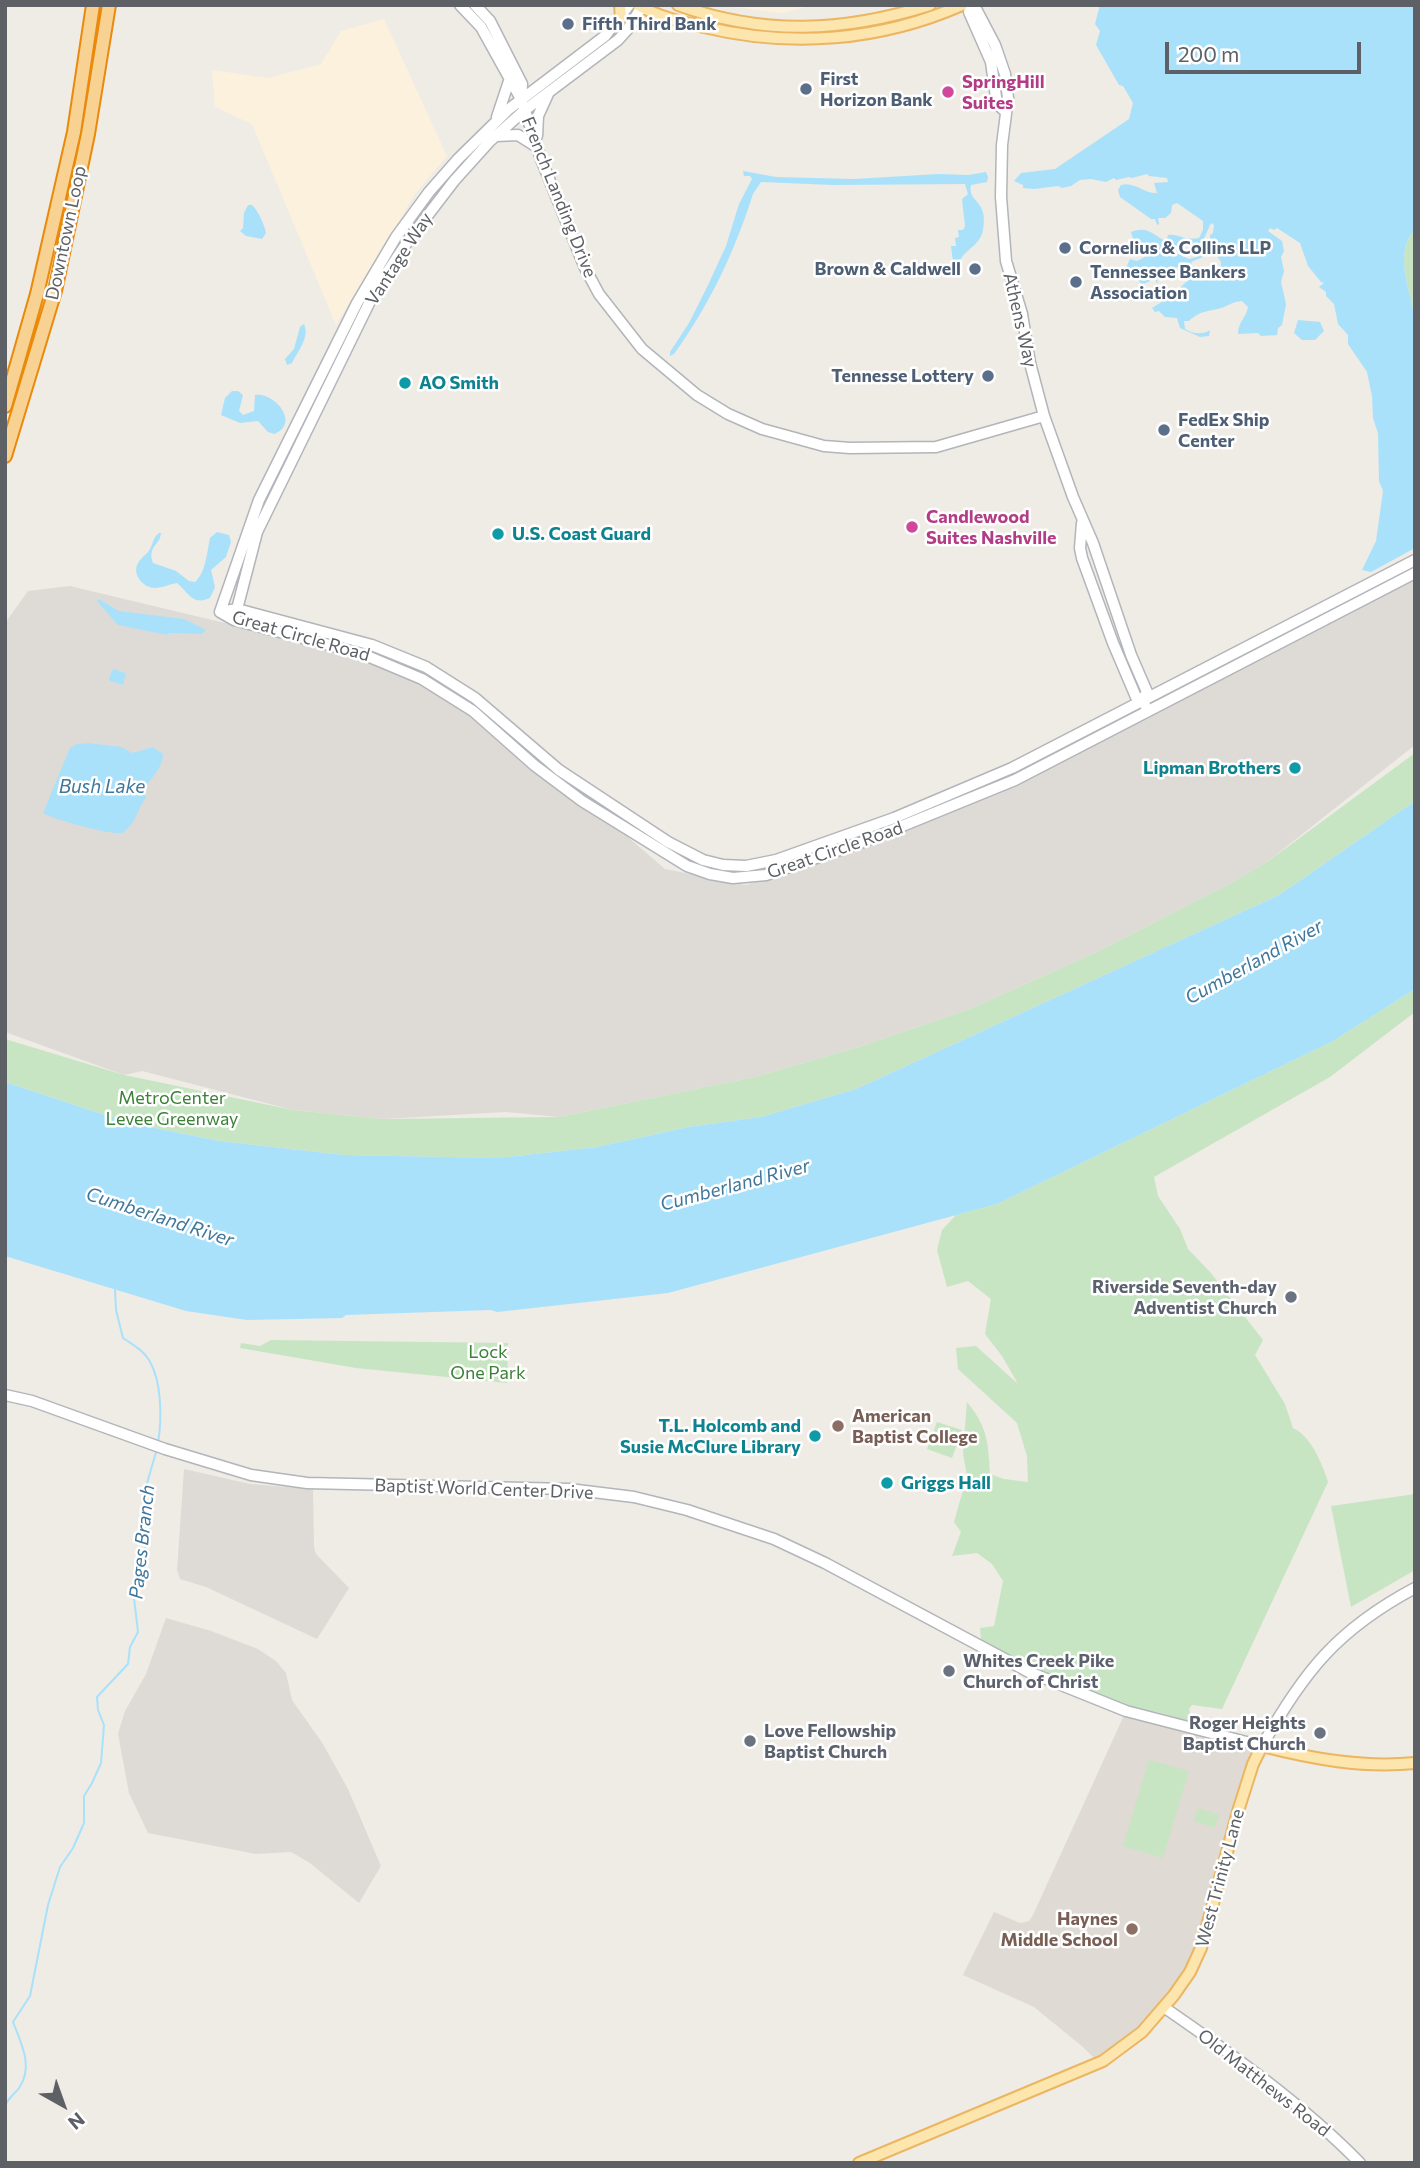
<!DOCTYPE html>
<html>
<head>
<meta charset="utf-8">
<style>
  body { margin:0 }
  #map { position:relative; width:1420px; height:2168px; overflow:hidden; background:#efebe5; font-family:Commissioner,sans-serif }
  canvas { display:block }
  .frame { position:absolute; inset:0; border:7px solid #5d6165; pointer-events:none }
  .north { position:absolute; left:28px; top:2070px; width:70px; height:70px; -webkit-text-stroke:5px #fff; paint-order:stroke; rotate:140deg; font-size:19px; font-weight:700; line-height:28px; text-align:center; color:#5d6165 }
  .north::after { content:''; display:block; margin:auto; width:24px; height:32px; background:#5d6165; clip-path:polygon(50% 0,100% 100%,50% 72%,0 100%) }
  .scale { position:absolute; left:1165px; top:42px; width:196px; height:32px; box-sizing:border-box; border:4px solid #5d6165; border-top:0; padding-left:9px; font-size:21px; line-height:24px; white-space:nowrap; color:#5d6165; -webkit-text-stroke:5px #fff; paint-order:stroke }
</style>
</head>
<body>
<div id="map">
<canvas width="1420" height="2168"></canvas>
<div class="frame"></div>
<div class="north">N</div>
<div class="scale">200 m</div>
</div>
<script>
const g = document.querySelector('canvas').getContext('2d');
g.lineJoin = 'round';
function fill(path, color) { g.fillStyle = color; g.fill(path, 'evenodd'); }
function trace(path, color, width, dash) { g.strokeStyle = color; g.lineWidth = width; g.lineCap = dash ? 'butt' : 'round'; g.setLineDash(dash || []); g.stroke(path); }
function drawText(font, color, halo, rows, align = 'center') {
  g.font = font + ' Commissioner,sans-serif'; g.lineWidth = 5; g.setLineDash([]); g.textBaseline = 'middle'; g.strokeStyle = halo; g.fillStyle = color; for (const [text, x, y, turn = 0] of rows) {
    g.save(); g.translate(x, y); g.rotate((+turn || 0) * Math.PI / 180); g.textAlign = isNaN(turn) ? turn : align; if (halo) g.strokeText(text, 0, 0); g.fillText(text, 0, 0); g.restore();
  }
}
fill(new Path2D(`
  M715 5H814L782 13Z
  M384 19 447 156 415 194 336 325 252 124 215 107 212 70 268 78 321 64 341 31Z`), '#fcf1dd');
fill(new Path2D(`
  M1415 577V745L1267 862 1231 883 1099 951 970 1009 862 1046 755 1077 559 1117 506 1112 383 1119 293 1110 142 1071 124 1075 5 1032V623L28 591 70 586 438 674 665 869 746 885 921 823 996 793Z
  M184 1469 250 1484 313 1489 314 1547 316 1554 349 1588 317 1639 206 1587 180 1579 177 1570Z
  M166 1618 211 1631 258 1649 276 1661 286 1673 292 1700 323 1744 348 1789 381 1866 359 1903 310 1863 291 1852 256 1854 148 1833 129 1793 118 1734 125 1711 146 1674Z`), '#dedbd7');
fill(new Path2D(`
  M1126 1711 1262 1746 1201 1948 1165 2008 1099 2063 1083 2047 1034 2007 963 1975 994 1912 1020 1923 1029 1921 1033 1915Z`), '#dfdad3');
fill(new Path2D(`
  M1415 229V339C1414 330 1414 320 1413 311 1409 284 1394 253 1415 229Z
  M1415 753V801L1279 895 856 1089 761 1117 688 1127 597 1147 499 1158 344 1155 219 1141 150 1127 102 1114 5 1082V1039L124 1075 293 1110 383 1119 559 1117 755 1077 862 1046 970 1009 1099 951 1231 883 1267 862Z
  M1415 989V1012L1330 1077 1154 1177 1158 1196 1180 1229 1188 1249 1210 1272 1263 1340 1255 1355 1285 1404 1293 1428C1311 1436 1322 1463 1328 1482L1222 1709 1192 1705 1189 1709 1191 1720 1186 1723C1170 1714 1143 1707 1126 1711L982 1648 980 1628 994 1626 1003 1581 992 1564 977 1553 952 1556 961 1532 954 1522 967 1476 963 1453 967 1402C988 1428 988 1442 990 1474L1004 1479 1028 1482 1027 1456 1017 1423 958 1369 956 1348 976 1346 1018 1384 1002 1356 985 1334 991 1299 968 1281 947 1287 937 1250 942 1230 956 1215 997 1204 1333 1041Z
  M271 1340 508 1343 507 1383 356 1368 240 1348 241 1343 260 1346Z
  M937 1422 962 1430 952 1458 927 1449Z
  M1415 1494V1570L1351 1607 1331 1506Z
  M1149 1760 1189 1771 1163 1858 1123 1846Z
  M1198 1808 1219 1815 1215 1828 1194 1821Z`), '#c7e5c3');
fill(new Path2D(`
  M1100 5H1415V229C1394 253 1409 284 1413 311 1414 320 1414 330 1415 339V548L1371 572 1362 570 1376 541 1383 491 1379 481 1378 433 1373 418 1372 396 1367 372 1348 344V335L1338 324 1334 304 1326 296V292L1319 287 1324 283 1321 282 1308 266 1300 243 1277 228 1274 230 1270 228 1268 231 1282 241 1284 251 1281 257 1284 271 1281 282 1286 304 1282 325 1278 328 1277 335 1261 336 1258 333 1238 334C1238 322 1246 318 1248 307L1242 301C1232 302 1230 305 1221 308 1207 312 1201 310 1189 321H1184L1185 329C1193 334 1203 335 1210 330L1209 336 1200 337 1180 328 1177 318 1165 317 1159 311 1155 312 1152 308 1163 301 1155 278 1142 285 1134 274 1126 268 1130 259 1137 261 1147 256 1146 250 1134 242 1131 232C1148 225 1154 236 1166 241L1168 235C1179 233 1182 241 1199 238L1203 230V221L1177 203 1172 205 1171 213 1165 218H1158L1159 224 1157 225 1155 219H1151L1120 197 1118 190 1121 185C1135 181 1144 194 1157 193L1154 183 1168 182 1167 178 1149 176 1147 174 1132 178 1129 177 1116 180 1114 178 1106 182 1091 179 1080 180 1071 186 1062 188 1058 186 1034 189 1023 188V185L1014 181 1021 173 1055 169 1129 119 1133 103 1123 86 1119 85 1096 45 1100 31 1095 24ZM1211 223 1214 225 1213 233 1210 235C1211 248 1203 256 1189 259L1176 253H1163V248C1172 245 1180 246 1188 243L1197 247 1202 243ZM1208 250 1214 251 1221 262 1220 270 1212 275H1200L1193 268 1191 262 1203 257ZM1183 265 1189 266 1198 276C1183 279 1180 294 1164 299 1159 293 1155 281 1159 274Z
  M743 171 776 177 854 179 938 174 968 175 986 172 988 177 987 182 971 185C967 203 989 199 983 230 980 246 965 249 960 261L953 262 951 246H956L955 238 959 237 958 230H963L965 226 962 199 968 194 965 184 833 185 761 182 753 194C735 251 709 306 674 354L670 356V352L689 323 708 285 726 246 739 204 752 179 750 176H744Z
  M248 205H252C259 212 264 224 266 233L262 239 246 236 240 231 243 228 244 213Z
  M1298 320 1320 322 1324 331 1315 340H1302L1294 333Z
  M304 324C310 337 298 351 292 363L287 365 285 359 294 349 300 327Z
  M232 391H238L243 395 239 411 243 415 254 411 255 395C275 392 301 424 274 434L268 432 258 421 240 423 221 415 225 398Z
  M217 532 229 535 231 542 226 557 211 570 215 587 210 598C192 606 188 592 177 583 170 584 162 588 155 588 144 588 133 576 137 565 140 559 144 556 148 552 153 546 152 538 159 533H161C160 546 147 546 153 563L176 571 189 581 195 582C206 572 207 552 210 538Z
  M99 599 119 611 184 619 206 630 202 634 168 633 167 635 118 625 97 601Z
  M113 669 126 673 123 685 110 681 109 678Z
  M88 743 122 747 132 753 153 747 163 754C163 769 150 778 144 790L146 798C136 810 138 822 122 833 110 835 55 820 43 813L70 748 77 744Z
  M1415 801V989L1333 1041 997 1204 668 1293 497 1312 491 1310 346 1315 342 1318 247 1320 186 1311 5 1256V1082L102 1114 150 1127 219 1141 344 1155 499 1158 597 1147 688 1127 761 1117 856 1089 1279 895Z`), '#a9e1fb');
trace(new Path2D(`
  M115 1290 116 1310 123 1338C132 1344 143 1350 149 1360 162 1381 162 1419 158 1443
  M5 2106C8 2098 14 2095 19 2088 34 2067 21 2043 13 2022L30 1996 48 1905 60 1867 73 1848 84 1823V1796L92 1783 101 1763 104 1725 98 1710 97 1697 128 1664 130 1647 138 1632 134 1598 145 1554 146 1528 142 1510 145 1490 157 1449`), '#a9e1fb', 2);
const secondary = new Path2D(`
  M460 5 481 27 521 99
  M475 5 490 21 522 84 521 99 541 159 585 268 599 294 642 349 697 395 728 414 762 429 824 446 850 448 936 447 1044 416
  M971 5 969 12 991 62 997 104 1005 111
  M974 5 995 45 1005 74 1008 98 1002 145 1001 197 1006 261 1022 314 1030 363 1044 416 1073 497 1093 543 1131 655 1147 692 1143 699
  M497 117 509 81
  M496 136 518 135 537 147
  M537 136 538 116 548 94
  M1082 523 1080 548 1082 558 1113 643 1136 697 1143 699 1145 705
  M220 612 234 620 360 653 422 679 473 711 534 765 582 801 687 866 710 874 733 878 766 875 863 842 1015 780 1415 573
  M220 612 237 609 372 645 426 667 475 698 559 770 668 842 703 860 723 865 746 866 776 860 894 818 1012 768 1415 560
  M220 612 259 500 357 303 396 237 429 192 458 159 509 109 605 36 629 5
  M236 613 257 532 376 289 408 241 454 181 490 141 525 110 618 40 628 29 643 5
  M5 1395 32 1401 165 1449 251 1475 307 1483 569 1489 634 1497 687 1510 774 1539 825 1563 1029 1672 1126 1711 1262 1746C1304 1671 1338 1629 1415 1588
  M1165 2008C1233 2055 1302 2104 1360 2163`);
const primary = new Path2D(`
  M620 5 621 18
  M638 5C658 17 682 22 704 27 791 48 880 41 962 5
  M678 5C764 36 844 32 930 5
  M859 2163 1103 2061 1142 2032 1174 1995 1190 1972 1201 1948 1239 1808 1253 1764 1262 1746C1313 1759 1362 1768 1415 1763`);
const highway = new Path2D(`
  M5 406 37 294 74 132 93 5
  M5 456 55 291 88 134 109 5`);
trace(secondary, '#b2b5b9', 13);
trace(primary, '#ecb561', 14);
trace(highway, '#ea890a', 16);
trace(secondary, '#fff', 10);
trace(primary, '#fce6ad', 10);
trace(highway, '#f8d293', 12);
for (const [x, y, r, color] of [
  [568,24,7,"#5c6f8a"],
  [806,89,7,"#5c6f8a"],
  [948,92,7,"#d1479c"],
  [1065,248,7,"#5c6f8a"],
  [975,269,7,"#5c6f8a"],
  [1076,282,7,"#5c6f8a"],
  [988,376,7,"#5c6f8a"],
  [405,383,7,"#0f9aa8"],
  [1164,430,7,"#5c6f8a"],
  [912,527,7,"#d1479c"],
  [498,534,7,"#0f9aa8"],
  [1295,768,7,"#0f9aa8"],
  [1291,1297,7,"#6b7280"],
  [838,1426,7,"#8d6e63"],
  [815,1436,7,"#0f9aa8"],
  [887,1483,7,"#0f9aa8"],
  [949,1671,7,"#6b7280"],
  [1320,1733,7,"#6b7280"],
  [750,1741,7,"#6b7280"],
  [1132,1929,7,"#8d6e63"]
]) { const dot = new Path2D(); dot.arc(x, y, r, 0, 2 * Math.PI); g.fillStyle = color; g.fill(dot); trace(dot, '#fff', 2.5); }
drawText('bold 18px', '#4e5e75', '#fff', [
  ["Fifth Third Bank",582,24],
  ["First",820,79],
  ["Horizon Bank",820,100],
  ["Cornelius & Collins LLP",1079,248],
  ["Brown & Caldwell",961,269,"right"],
  ["Tennessee Bankers",1090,272],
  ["Association",1090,293],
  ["Tennesse Lottery",974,376,"right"],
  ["FedEx Ship",1178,420],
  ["Center",1178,441]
], 'left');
drawText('bold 18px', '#b23c85', '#fff', [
  ["SpringHill",962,82],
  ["Suites",962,103],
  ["Candlewood",926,517],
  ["Suites Nashville",926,538]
], 'left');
drawText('18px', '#5d6165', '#fff', [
  ["French Landing Drive",559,197,68],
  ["Downtown Loop",66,233,-78],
  ["Vantage Way",399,259,-57],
  ["Athens Way",1020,320,77],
  ["Great Circle Road",301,636,16],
  ["Great Circle Road",835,850,-19],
  ["Baptist World Center Drive",484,1489,2],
  ["West Trinity Lane",1220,1878,-75],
  ["Old Matthews Road",1264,2083,38]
]);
drawText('bold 18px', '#0d838f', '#fff', [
  ["AO Smith",419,383],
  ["U.S. Coast Guard",512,534],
  ["Lipman Brothers",1281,768,"right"],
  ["T.L. Holcomb and",801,1426,"right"],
  ["Susie McClure Library",801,1447,"right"],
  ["Griggs Hall",901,1483]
], 'left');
drawText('18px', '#3d8138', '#fff', [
  ["MetroCenter",172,1098],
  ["Levee Greenway",172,1119],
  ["Lock",488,1352],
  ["One Park",488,1373]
]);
drawText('bold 18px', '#5b616d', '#fff', [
  ["Riverside Seventh-day",1277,1287],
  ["Adventist Church",1277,1308],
  ["Whites Creek Pike",963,1661,"left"],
  ["Church of Christ",963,1682,"left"],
  ["Roger Heights",1306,1723],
  ["Baptist Church",1306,1744],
  ["Love Fellowship",764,1731,"left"],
  ["Baptist Church",764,1752,"left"]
], 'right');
drawText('bold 18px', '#785e54', '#fff', [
  ["American",852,1416],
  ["Baptist College",852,1437],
  ["Haynes",1118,1919,"right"],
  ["Middle School",1118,1940,"right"]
], 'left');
drawText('italic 19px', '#3f779c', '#fff', [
  ["Bush Lake",102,787],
  ["Cumberland River",1254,962,-29],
  ["Cumberland River",735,1185,-15],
  ["Cumberland River",160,1217,18],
  ["Pages Branch",142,1542,-84]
]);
</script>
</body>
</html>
